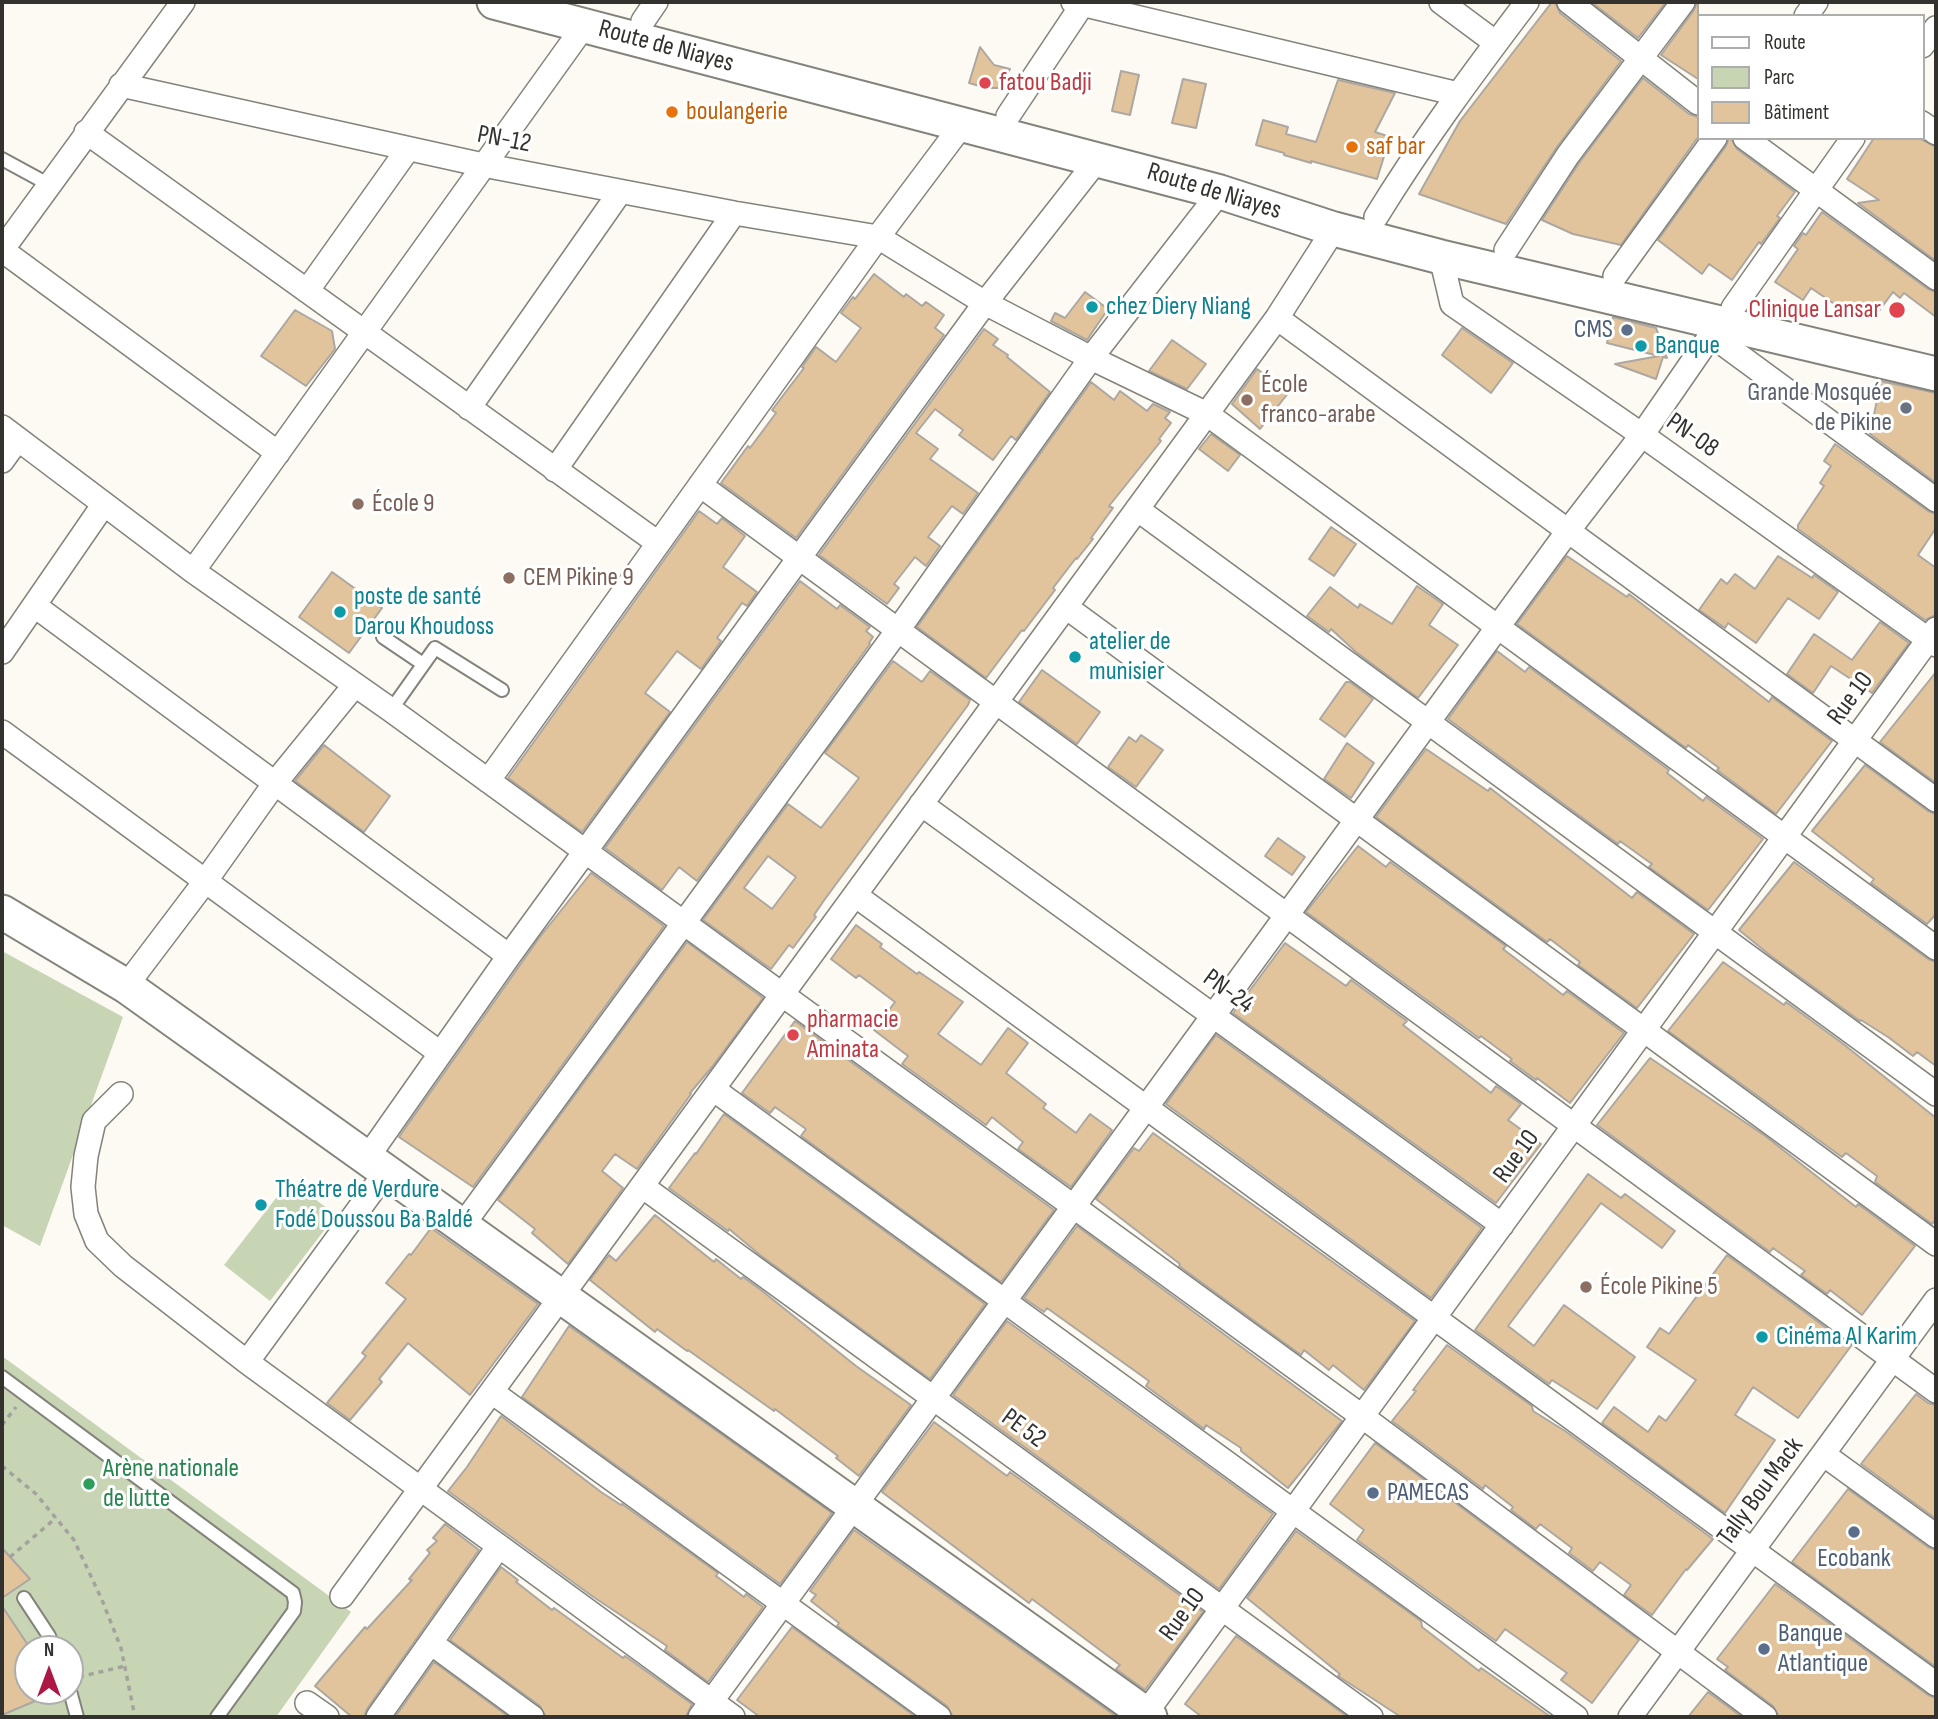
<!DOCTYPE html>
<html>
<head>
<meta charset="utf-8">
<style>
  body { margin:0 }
  #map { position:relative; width:1938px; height:1719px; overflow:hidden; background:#fcfaf2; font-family:"Sofia Sans Condensed",sans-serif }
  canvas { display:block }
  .frame { position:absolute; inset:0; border:4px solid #33322f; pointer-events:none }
  .legend { position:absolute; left:1697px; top:14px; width:228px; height:126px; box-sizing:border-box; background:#fff; border:2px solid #adadac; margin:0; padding:9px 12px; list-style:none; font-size:21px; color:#33322f }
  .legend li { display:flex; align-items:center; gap:14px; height:35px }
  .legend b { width:35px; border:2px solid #adadac }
  .north { position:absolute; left:14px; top:1635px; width:70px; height:70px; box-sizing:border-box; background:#fff; border:2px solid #adadac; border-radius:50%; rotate:0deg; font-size:19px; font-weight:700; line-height:28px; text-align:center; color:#33322f }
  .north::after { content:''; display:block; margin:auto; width:24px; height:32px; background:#ac1745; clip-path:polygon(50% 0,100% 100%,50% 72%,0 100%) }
</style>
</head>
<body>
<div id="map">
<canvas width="1938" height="1719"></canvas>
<div class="frame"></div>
<ul class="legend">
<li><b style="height:9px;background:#fff"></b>Route</li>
<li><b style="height:19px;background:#c7d5b5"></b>Parc</li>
<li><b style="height:19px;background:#e2c49c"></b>Bâtiment</li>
</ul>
<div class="north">N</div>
</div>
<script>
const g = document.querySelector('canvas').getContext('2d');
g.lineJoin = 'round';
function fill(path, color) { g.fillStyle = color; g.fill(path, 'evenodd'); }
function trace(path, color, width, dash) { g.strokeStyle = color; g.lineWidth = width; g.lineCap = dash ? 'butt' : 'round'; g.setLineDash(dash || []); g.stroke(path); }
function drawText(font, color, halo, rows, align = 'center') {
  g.font = font + ' "Sofia Sans Condensed",sans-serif'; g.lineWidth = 6; g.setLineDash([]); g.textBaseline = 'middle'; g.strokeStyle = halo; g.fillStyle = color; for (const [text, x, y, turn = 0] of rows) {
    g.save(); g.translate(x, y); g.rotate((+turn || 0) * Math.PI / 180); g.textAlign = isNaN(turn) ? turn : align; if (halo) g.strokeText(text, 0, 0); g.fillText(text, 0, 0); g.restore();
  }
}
fill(new Path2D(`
  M2 951 123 1017 40 1246 2 1225Z
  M290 1180 336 1215 270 1301 224 1265Z
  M2 1356 351 1612 276 1717H2ZM28 1649H70V1691H28Z`), '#c7d5b5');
const building = new Path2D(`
  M1552 2H1555L1560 13 1621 61 1557 147 1506 224 1419 194 1460 121Z
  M1591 2H1666L1638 38Z
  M1697 2H1698V79L1661 55 1694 10Z
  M980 47 994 65 1010 69 1000 88H987L969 83Z
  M1121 71 1139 75 1130 115 1112 111Z
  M1643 78 1689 114 1698 117V137L1621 245 1573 234 1542 220 1579 163Z
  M1183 79 1206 84 1196 128 1172 123Z
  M1338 80 1395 93 1375 132 1390 137 1377 179 1311 161V163L1284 155V153L1256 145 1263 120 1288 127 1286 134 1316 142Z
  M1729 138H1731L1737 149 1795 192 1777 216 1780 218 1761 244 1759 242 1732 280 1709 264 1702 274 1658 240 1726 146Z
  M1874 138H1919L1936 147V261L1858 203 1879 200 1847 179Z
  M1822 212 1928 289 1936 292V317L1904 293 1900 298 1893 292 1873 319 1855 305 1849 314 1811 288 1803 300 1775 282 1798 249 1794 246 1803 233 1806 235Z
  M874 274 904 297 906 294 922 306 926 302 944 315 935 328 944 335 796 538 721 483 748 446 750 448 776 413 772 410 804 368 802 367 816 347 836 362 861 328 841 313 853 297 855 299Z
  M1085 292 1108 309 1087 340 1051 321 1055 313 1065 318Z
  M295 310 332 331 335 349 306 386 261 356Z
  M1613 317 1656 328 1667 358 1663 357 1656 379 1615 364 1659 356 1607 343Z
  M1462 328 1513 363 1491 393 1442 355Z
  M984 329 998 339 993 345 1008 355 1007 357 1050 392 1016 440 1011 436 993 460 959 435 963 430 935 409 916 433 938 449 930 459 978 493 963 514 952 506 928 537 940 546 926 566 915 557 894 584 899 588 887 604 819 555Z
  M1172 340 1206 364 1187 389 1149 371Z
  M1257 369 1289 392 1260 429 1232 404Z
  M1881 381 1936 393V483L1870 434Z
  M1091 382 1114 400 1120 391 1147 411 1153 404 1170 412 1165 418 1171 423 1159 439 1161 441 1109 506 1113 508 1091 538 1093 539 1077 559 1076 558 1053 588 1055 590 1036 615 1024 631 1022 630 986 678 917 627Z
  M1211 434 1240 455 1228 471 1199 449Z
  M1835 444 1928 511 1936 514V528L1918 555 1936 568V615L1925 620 1798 529V525L1824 486 1820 483 1831 466 1824 461Z
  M699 511 717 524 722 518 745 536 723 567 757 592 747 606 742 603 717 638 721 641 701 669 677 651 645 693 670 712 582 832 508 778Z
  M1331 527 1356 544 1334 576 1309 559Z
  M1567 556 1627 597 1629 594 1769 702 1772 697 1832 741 1776 814 1717 770 1719 768 1688 745 1686 748 1517 624Z
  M1778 556 1812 578 1814 575 1838 592 1819 619 1788 598 1756 643 1728 623 1725 628 1699 610 1721 579 1727 584 1735 574 1755 589Z
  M332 572 382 608 349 653 299 617Z
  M800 581 837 609 840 605 870 627 866 631 873 637 869 643 870 644 697 881 679 867 662 890 605 848Z
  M1417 586 1443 604 1429 625 1458 645 1418 698 1356 652 1331 629 1329 632 1307 616 1330 587 1358 608 1360 604 1392 624Z
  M1880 622 1909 643 1872 693 1831 666 1813 693 1787 674 1814 634 1852 660Z
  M1497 651 1525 672 1529 667 1669 770 1667 773 1703 801 1706 797 1763 839 1708 910 1649 867 1652 864 1620 841 1618 844 1448 719Z
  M893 661 922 682 930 671 970 700 968 705 825 899 814 915 816 917 793 948 789 945 771 969 703 920 788 804 821 828 859 778 825 753ZM768 856 796 877 772 909 744 888Z
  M1042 670 1100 712 1077 744 1019 702Z
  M1936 672V783L1880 742Z
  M1346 682H1350L1373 699 1345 737 1320 719Z
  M1141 735 1163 750 1136 787 1108 767 1129 737 1136 742Z
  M1347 743 1374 763 1351 798 1324 779Z
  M324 745 390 796 364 832 295 781Z
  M1426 749 1488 791 1490 788 1632 898 1637 892 1694 934 1637 1008 1578 965 1580 962 1550 939 1547 942 1376 817Z
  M1865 765 1928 811 1936 814V914L1927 924 1871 883 1874 879 1812 831Z
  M1278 838 1305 857 1292 875 1265 856Z
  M1358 846 1386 867 1390 862 1506 946 1503 949 1563 995 1567 991 1624 1033 1570 1103 1537 1078 1536 1080 1510 1061 1512 1059 1481 1036 1479 1038 1306 912Z
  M1794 862 1928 959 1936 962V1066L1917 1052 1913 1056 1888 1037 1861 1020 1860 1021 1771 956 1739 930Z
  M591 873 664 926 473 1187 399 1137 539 938Z
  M856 925 882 944 880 947 917 974 919 972 963 1002 938 1034 981 1065 1008 1028 1028 1043 1006 1073 1046 1104 1043 1108 1076 1133 1090 1114 1112 1130 1071 1187 1018 1149 1023 1142 992 1117 986 1125 902 1064 908 1056 874 1030 895 1002 859 975 856 978 831 959Z
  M687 942 763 998 712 1067 690 1093 691 1094 637 1169 615 1154 602 1171 623 1188 568 1264 532 1233 535 1229 498 1200Z
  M1285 943 1346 986 1351 980 1407 1021 1403 1025 1491 1093 1496 1086 1521 1104 1508 1120 1541 1144 1496 1203 1233 1013Z
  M1723 962 1784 1005 1786 1002 1842 1043 1936 1118V1219L1932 1224 1875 1182 1877 1176 1846 1153 1842 1157 1817 1139 1668 1031Z
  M795 1021 1054 1210 1001 1282 801 1136 806 1129 775 1107 770 1113 742 1093Z
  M1216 1035 1482 1228 1431 1298 1166 1104Z
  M1650 1058 1764 1135 1856 1207 1858 1204 1915 1246 1862 1315 1830 1290 1827 1294 1801 1275 1805 1271 1773 1248 1770 1252 1597 1125Z
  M724 1114 985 1304 930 1379 760 1255 729 1229 728 1231 669 1188 695 1153 696 1154Z
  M1153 1133 1415 1321 1364 1390 1333 1365 1329 1370 1304 1350 1301 1355 1179 1266 1180 1264 1096 1199 1134 1148 1139 1151Z
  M1588 1174 1621 1198 1625 1194 1675 1231 1662 1248 1601 1203 1508 1326 1534 1346 1564 1305 1635 1357 1597 1409 1552 1380 1549 1384 1475 1330Z
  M655 1215 714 1262 716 1259 741 1279 743 1277 761 1290 856 1366 911 1405 859 1476 836 1458 838 1456 775 1409 774 1411 750 1394 688 1350 687 1351 657 1329 655 1332 590 1280 609 1255 616 1261Z
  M1077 1226 1342 1421 1288 1488 1241 1451V1448L1206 1425 1204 1429 1146 1386 1149 1381 1047 1308 1044 1312 1024 1298Z
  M431 1228 538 1304 470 1395 408 1343 379 1379 382 1382 350 1420 327 1403 366 1356 362 1353 406 1299 386 1283 409 1254 411 1255Z
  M1727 1255 1851 1346 1798 1418 1753 1387 1735 1415 1775 1440 1725 1513 1602 1423 1614 1407 1648 1432 1659 1416 1666 1421 1696 1380 1647 1347 1660 1328 1669 1334Z
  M1007 1321 1273 1514 1219 1589 953 1395Z
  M569 1326 832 1513 780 1584 522 1397Z
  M1447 1345 1532 1406 1533 1411 1565 1431 1713 1539 1687 1570 1686 1569 1652 1615 1624 1595 1631 1585 1600 1562 1593 1571 1569 1553 1572 1548 1540 1524 1536 1529 1511 1510 1513 1507 1485 1485 1483 1489 1392 1421 1416 1391 1413 1390Z
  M1916 1394 1928 1403 1936 1405V1519L1861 1464Z
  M501 1416 601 1492 621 1505 622 1504 718 1573 716 1576 744 1597 746 1594 763 1607 708 1682 665 1650 667 1646 592 1596 448 1491 467 1467Z
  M934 1422 1007 1476 1010 1472 1203 1612 1145 1690 1116 1669 1120 1665 1032 1599 1029 1603 882 1492Z
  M1375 1443 1639 1640 1592 1703 1561 1680 1567 1673 1505 1629 1496 1641 1357 1540 1364 1530 1330 1504Z
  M1848 1489 1928 1547 1936 1550V1667L1792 1562Z
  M445 1524 479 1550 367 1709 364 1717H352L315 1686 365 1627 367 1629 412 1580 409 1579 430 1553 427 1550 437 1541 433 1538Z
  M854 1530 978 1618 1117 1717H953L947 1706 837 1626 839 1623 811 1601 816 1595 810 1591Z
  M1296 1531 1421 1621 1422 1627 1479 1671 1481 1668 1551 1717H1401L1338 1676 1340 1674 1247 1598Z
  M2 1548 30 1579 2 1598Z
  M501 1567 518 1580 516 1582 552 1610 554 1608 623 1658 625 1656 692 1704 686 1717H546L540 1706 450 1640Z
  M1775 1584 1928 1695 1936 1698V1717H1779L1773 1706 1725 1670 1728 1667 1717 1659Z
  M2 1606 28 1645V1691H59L2 1715Z
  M792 1627 916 1717H760L737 1700Z
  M1236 1636 1348 1717H1202L1185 1704Z
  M434 1662 509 1717H395Z
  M1708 1692 1742 1717H1688Z`);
fill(building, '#e2c49c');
trace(building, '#aca7a1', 2);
const lane = new Path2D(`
  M2 159 48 184
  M383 637 423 664
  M391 710 435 648 502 690
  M2 1377 293 1593 295 1602 294 1611 217 1717
  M24 1598 49 1636 54 1649
  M70 1691 77 1717`);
const street = new Path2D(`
  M1073 2 1458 94
  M1441 2 1496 43
  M1569 2 1698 103
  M1806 16 1816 2
  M643 21 656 2
  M1922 46 1936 28
  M121 85 483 165 734 213 878 237 985 303 1091 358 1207 414 1936 948
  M1008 116 1084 2
  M1922 123 1936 133
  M86 132 658 543
  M1745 138 1936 278
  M1376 217C1422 142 1474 72 1527 2
  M2 250 278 453
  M2 250 183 2
  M1506 250 1568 155 1683 2
  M1441 257 1452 304 1642 435 1936 645
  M1615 276 1715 138
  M307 291 408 149
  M1733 308 1853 138
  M1277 318 1936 800
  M1711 335 1936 500
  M469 408 620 192
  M2 427 193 571 391 710 1363 1417 1765 1717
  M2 461 18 439
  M555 470 734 213
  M700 485 1936 1391
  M1137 509 1936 1094
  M193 571 584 26
  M35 606 509 956
  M1066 607 1936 1244
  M2 652 104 504
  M2 732 440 1053
  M488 781 878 237 962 125
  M921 804 1502 1225
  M855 895 1936 1684
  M126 986 204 883 275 783 354 686
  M713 1089 1576 1717
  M121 1094 94 1121 86 1156 83 1187 86 1214 97 1241 123 1266 247 1362 733 1717
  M367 1158 509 956 799 558 985 303 1098 159
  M642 1186 1371 1717
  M462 1226 898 630 1091 358 1220 192
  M247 1362 386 1172
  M492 1392 939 1717
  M1823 1454 1936 1536
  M342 1596 1277 318 1334 229
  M431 1643 532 1717
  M307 1703 327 1717
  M378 1717 499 1546
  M700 1717 1568 531 1642 435 1711 335 1715 323
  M1143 1717 1936 629
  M1630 1717 1936 1300`);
const secondary = new Path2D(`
  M494 2 1220 192 1334 229 1441 257 1936 374
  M2 912 126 986 1150 1717`);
trace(lane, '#84837b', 16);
trace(street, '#84837b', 26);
trace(secondary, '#84837b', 37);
trace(new Path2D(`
  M2 1425 16 1407
  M2 1466 36 1494 74 1540 102 1600 121 1648 135 1717
  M10 1557 56 1518
  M79 1677 125 1666`), '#a3a29c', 3.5, [5, 5]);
trace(lane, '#fff', 12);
trace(street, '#fff', 23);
trace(secondary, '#fff', 33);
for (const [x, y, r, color] of [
  [985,83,7,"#e0444e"],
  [672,112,7,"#e8710a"],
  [1352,147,7,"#e8710a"],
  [1092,307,7,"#0f9aa8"],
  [1897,310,9,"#e0444e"],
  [1627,330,7,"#5c6f8a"],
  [1641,346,7,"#0f9aa8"],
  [1247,400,7,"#8d6e63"],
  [1906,408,7,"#6b7280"],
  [358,504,7,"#8d6e63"],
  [509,578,7,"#8d6e63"],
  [340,612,7,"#0f9aa8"],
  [1075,657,7,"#0f9aa8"],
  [793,1035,7,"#e0444e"],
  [261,1205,7,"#0f9aa8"],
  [1586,1287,7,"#8d6e63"],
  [1762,1337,7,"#0f9aa8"],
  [89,1484,7,"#2e9e5b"],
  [1373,1493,7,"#5c6f8a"],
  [1854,1532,7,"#5c6f8a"],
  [1764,1649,7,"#5c6f8a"]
]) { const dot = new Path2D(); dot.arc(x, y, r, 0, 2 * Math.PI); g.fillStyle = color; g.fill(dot); trace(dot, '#fff', 2.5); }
drawText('26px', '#33322f', '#fff', [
  ["Route de Niayes",666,47,15],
  ["PN-12",504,140,11],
  ["Route de Niayes",1214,192,17],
  ["PN-08",1692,436,35],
  ["Rue 10",1851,699,-54],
  ["PN-24",1228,992,36],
  ["Rue 10",1517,1157,-54],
  ["PE 52",1023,1429,36],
  ["Tally Bou Mack",1761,1492,-54],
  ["Rue 10",1183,1615,-54]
]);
drawText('26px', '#be3a42', '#fff', [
  ["fatou Badji",999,83],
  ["Clinique Lansar",1881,310,"right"],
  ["pharmacie",807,1020],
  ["Aminata",807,1050]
], 'left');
drawText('26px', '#c56008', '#fff', [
  ["boulangerie",686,112],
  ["saf bar",1366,147]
], 'left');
drawText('26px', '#0d838f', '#fff', [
  ["chez Diery Niang",1106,307],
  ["Banque",1655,346],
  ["poste de santé",354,597],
  ["Darou Khoudoss",354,627],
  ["atelier de",1089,642],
  ["munisier",1089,672],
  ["Théatre de Verdure",275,1190],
  ["Fodé Doussou Ba Baldé",275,1220],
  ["Cinéma Al Karim",1776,1337]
], 'left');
drawText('26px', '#4e5e75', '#fff', [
  ["CMS",1613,330,"right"],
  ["PAMECAS",1387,1493],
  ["Ecobank",1854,1559,"center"],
  ["Banque",1778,1634],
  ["Atlantique",1778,1664]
], 'left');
drawText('26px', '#785e54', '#fff', [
  ["École",1261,385],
  ["franco-arabe",1261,415],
  ["École 9",372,504],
  ["CEM Pikine 9",523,578],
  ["École Pikine 5",1600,1287]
], 'left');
drawText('26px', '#5b616d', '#fff', [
  ["Grande Mosquée",1892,393],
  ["de Pikine",1892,423]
], 'right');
drawText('26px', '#27864d', '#fff', [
  ["Arène nationale",103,1469],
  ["de lutte",103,1499]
], 'left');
</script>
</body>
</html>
